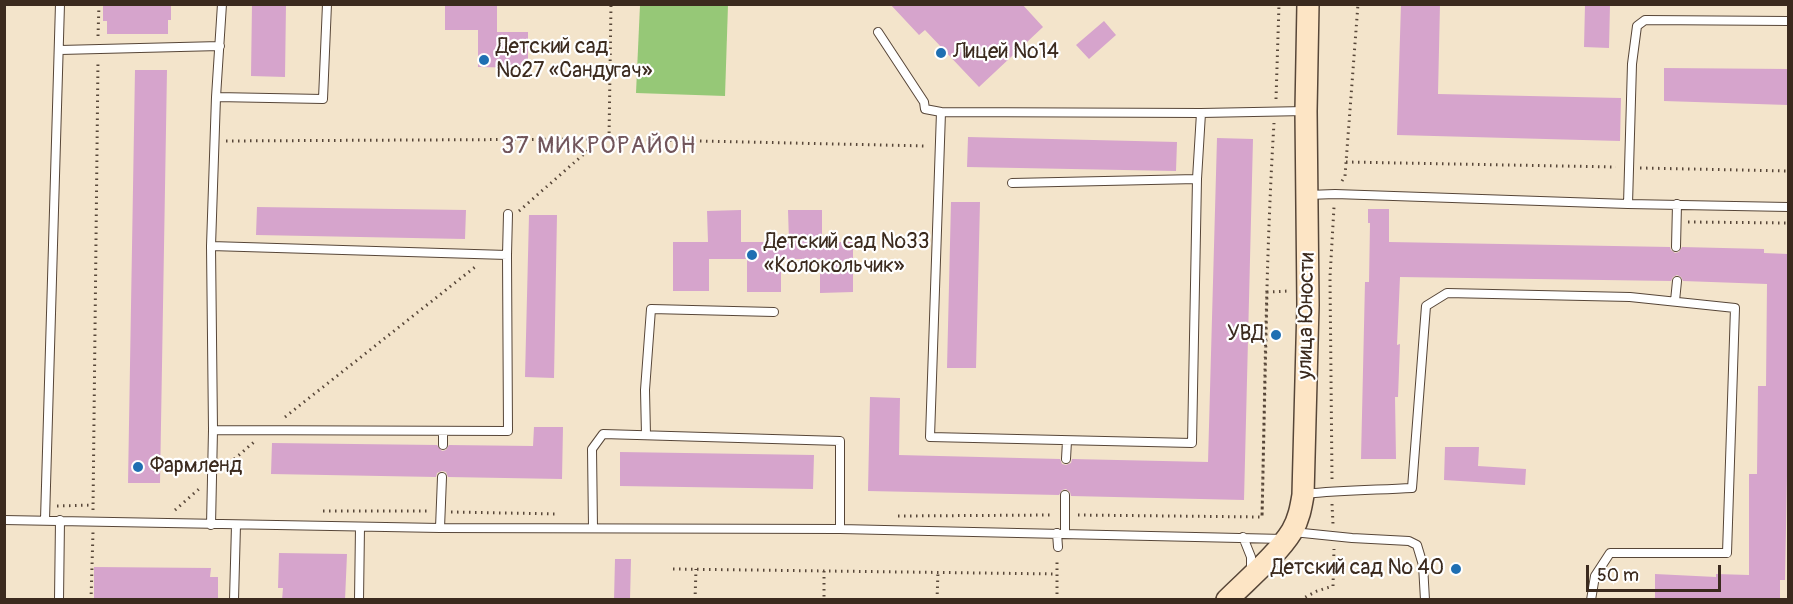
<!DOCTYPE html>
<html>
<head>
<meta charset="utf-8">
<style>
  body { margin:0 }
  #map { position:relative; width:1793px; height:604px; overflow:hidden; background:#f3e4cb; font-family:Pangolin,sans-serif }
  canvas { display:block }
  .frame { position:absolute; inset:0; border:6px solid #3b2a1e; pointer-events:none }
  .scale { position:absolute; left:1586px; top:565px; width:135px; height:27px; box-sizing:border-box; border:3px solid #3b2a1e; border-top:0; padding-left:8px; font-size:18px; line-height:21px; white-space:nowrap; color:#3b2a1e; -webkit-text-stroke:4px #fff; paint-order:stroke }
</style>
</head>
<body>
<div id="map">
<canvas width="1793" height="604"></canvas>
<div class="frame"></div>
<div class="scale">50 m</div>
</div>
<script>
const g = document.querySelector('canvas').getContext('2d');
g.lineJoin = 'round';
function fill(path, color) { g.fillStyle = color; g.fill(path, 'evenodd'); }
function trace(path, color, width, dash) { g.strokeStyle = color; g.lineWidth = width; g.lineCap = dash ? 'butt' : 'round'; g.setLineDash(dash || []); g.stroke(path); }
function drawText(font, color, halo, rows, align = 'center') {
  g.font = font + ' Pangolin,sans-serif'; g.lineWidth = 4.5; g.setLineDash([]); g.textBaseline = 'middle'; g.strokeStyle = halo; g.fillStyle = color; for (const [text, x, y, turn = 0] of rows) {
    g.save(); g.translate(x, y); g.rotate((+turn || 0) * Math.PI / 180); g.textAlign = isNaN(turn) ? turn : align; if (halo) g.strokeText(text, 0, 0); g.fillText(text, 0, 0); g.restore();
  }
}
fill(new Path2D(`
  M640 5H728L725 96 636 93Z`), '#96c877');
fill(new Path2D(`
  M103 4H171V20H168V34H107V21H103Z
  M252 4H286L285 77 251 76Z
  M445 4H497V32H528V68L478 67V30H445Z
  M890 4H1022L1043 27 979 87 925 30 919 35Z
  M1401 4H1440L1438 94 1621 98 1620 141 1397 135Z
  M1585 5H1610L1609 48 1584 47Z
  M1104 21 1116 35 1089 59 1076 45Z
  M1664 68 1788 69V105L1664 101Z
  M135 70H167L160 483H128Z
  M968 137 1177 142 1176 171 967 167Z
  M1217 138 1253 139 1244 500 1071 496 1070 492 1066 489 1062 490 1059 495 868 491 870 397 900 398 899 455 1060 459 1062 464 1066 465 1071 463 1072 459 1208 462Z
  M951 202H980L976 368H947Z
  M257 207 466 210 465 239 256 235Z
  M1368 209H1389V242L1670 247 1671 250 1675 253 1679 252 1682 247 1764 249V253L1788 254V476H1787L1785 580H1780V600H1655V574L1716 577V574L1749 575V474H1757L1758 386H1766L1767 284 1683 281 1681 277 1677 275 1673 277 1671 281 1400 277 1397 345 1400 344 1398 397H1395L1396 459H1361L1365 282H1369L1370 223H1368Z
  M741 210V242H789L788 210H822V242H853V292L820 293V259H781V292H747V259H709V291H673V242H708L707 211Z
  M529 215H557L554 378 525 377Z
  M534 427H563L562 479 448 477 446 472 442 471 437 473 436 477 271 474 272 443 437 445 442 451 446 450 449 445 533 446Z
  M1445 447H1479L1478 466 1526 469 1525 485 1444 480Z
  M620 452 814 455 813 489 620 486Z
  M279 553 347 554 345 600H282L283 588H278Z
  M615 559H631L630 600H614Z
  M94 567 211 568 210 577H218V600H94Z`), '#d6a4cc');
const lane = new Path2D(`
  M878 32 924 102 925 109 941 112
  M60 50 220 46
  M216 97 323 99 327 4
  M1201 113 1197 179 1192 443 930 437 941 112 1201 113 1306 111
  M1012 183 1197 179
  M1308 195 1335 194 1628 204 1788 207
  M1628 204 1632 64 1637 26 1645 20 1788 21
  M211 246 507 255 508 431 213 430
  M1676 247 1677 204
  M507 255 508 214
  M1675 301 1677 281
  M646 435 645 390 651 309 774 312
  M443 445V431
  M1066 459 1067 441
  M1305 494C1341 490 1377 490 1412 488L1426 306 1447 293 1630 297 1735 308 1727 553H1610L1595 576 1591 600
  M1065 495V533
  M4 520 440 528 840 529 1284 539
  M45 520 60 4
  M211 525 213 430 211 246 216 97 222 4
  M440 528 442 477
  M593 528 592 449 603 434 840 441V529
  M1293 532 1352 538 1409 541 1417 545 1423 565 1425 600
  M1057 533 1058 547
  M1243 537 1251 557V570
  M59 600 60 520
  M234 600 236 525
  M359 600 360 527`);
const secondary = new Path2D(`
  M1227 600C1247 580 1278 554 1292 531 1299 519 1301 507 1303 495L1308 305 1306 111 1308 4`);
trace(lane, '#574638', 10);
trace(secondary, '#574638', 24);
trace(new Path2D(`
  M98 36 99 4
  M1276 99 1279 4
  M609 139 611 4
  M226 141 609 139 927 146
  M1346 162 1616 167
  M1640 168 1788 171
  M1342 181 1345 176 1358 4
  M519 211 601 139
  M1688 222 1788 223
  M1267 292 1262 517C1265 386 1266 254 1274 123
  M1267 292 1289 291
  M285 417 475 267
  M225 467 254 442
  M1332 479 1330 277 1334 207
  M1332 504 1333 524
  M57 506 93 505
  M93 510 98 60
  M175 510 199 489
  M323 511H430
  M451 512 559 514
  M1078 515 1262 517
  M898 516 1054 515
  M673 569 1057 574
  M824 571V600
  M91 600 93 532
  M695 600 696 569
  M937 600 938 572
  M1057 600V558
  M1300 600 1317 591 1333 586 1334 549`), '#574638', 3, [1.5, 4.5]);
trace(lane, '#fff', 8);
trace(secondary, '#fde5c5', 21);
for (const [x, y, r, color] of [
  [941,53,6,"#1f6fb2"],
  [484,60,6,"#1f6fb2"],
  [752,255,6,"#1f6fb2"],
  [1276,335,6,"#1f6fb2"],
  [138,467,6,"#1f6fb2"],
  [1456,569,6,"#1f6fb2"]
]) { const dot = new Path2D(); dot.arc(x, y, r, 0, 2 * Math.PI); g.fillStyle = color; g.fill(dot); trace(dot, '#fff', 2); }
drawText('21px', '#3b2a1e', '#fff', [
  ["Детский сад",496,48],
  ["№27 «Сандугач»",496,72],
  ["Лицей №14",953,53],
  ["Детский сад №33",764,243],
  ["«Колокольчик»",764,267],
  ["УВД",1264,335,"right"],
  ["Фармленд",150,467],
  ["Детский сад № 40",1444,569,"right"]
], 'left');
drawText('21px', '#3b2a1e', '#fff', [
  ["улица Юности",1307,316,-89]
]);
g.letterSpacing = '1.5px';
drawText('24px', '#71555b', '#fff', [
  ["37 МИКРОРАЙОН",599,147]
]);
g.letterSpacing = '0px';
</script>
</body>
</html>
